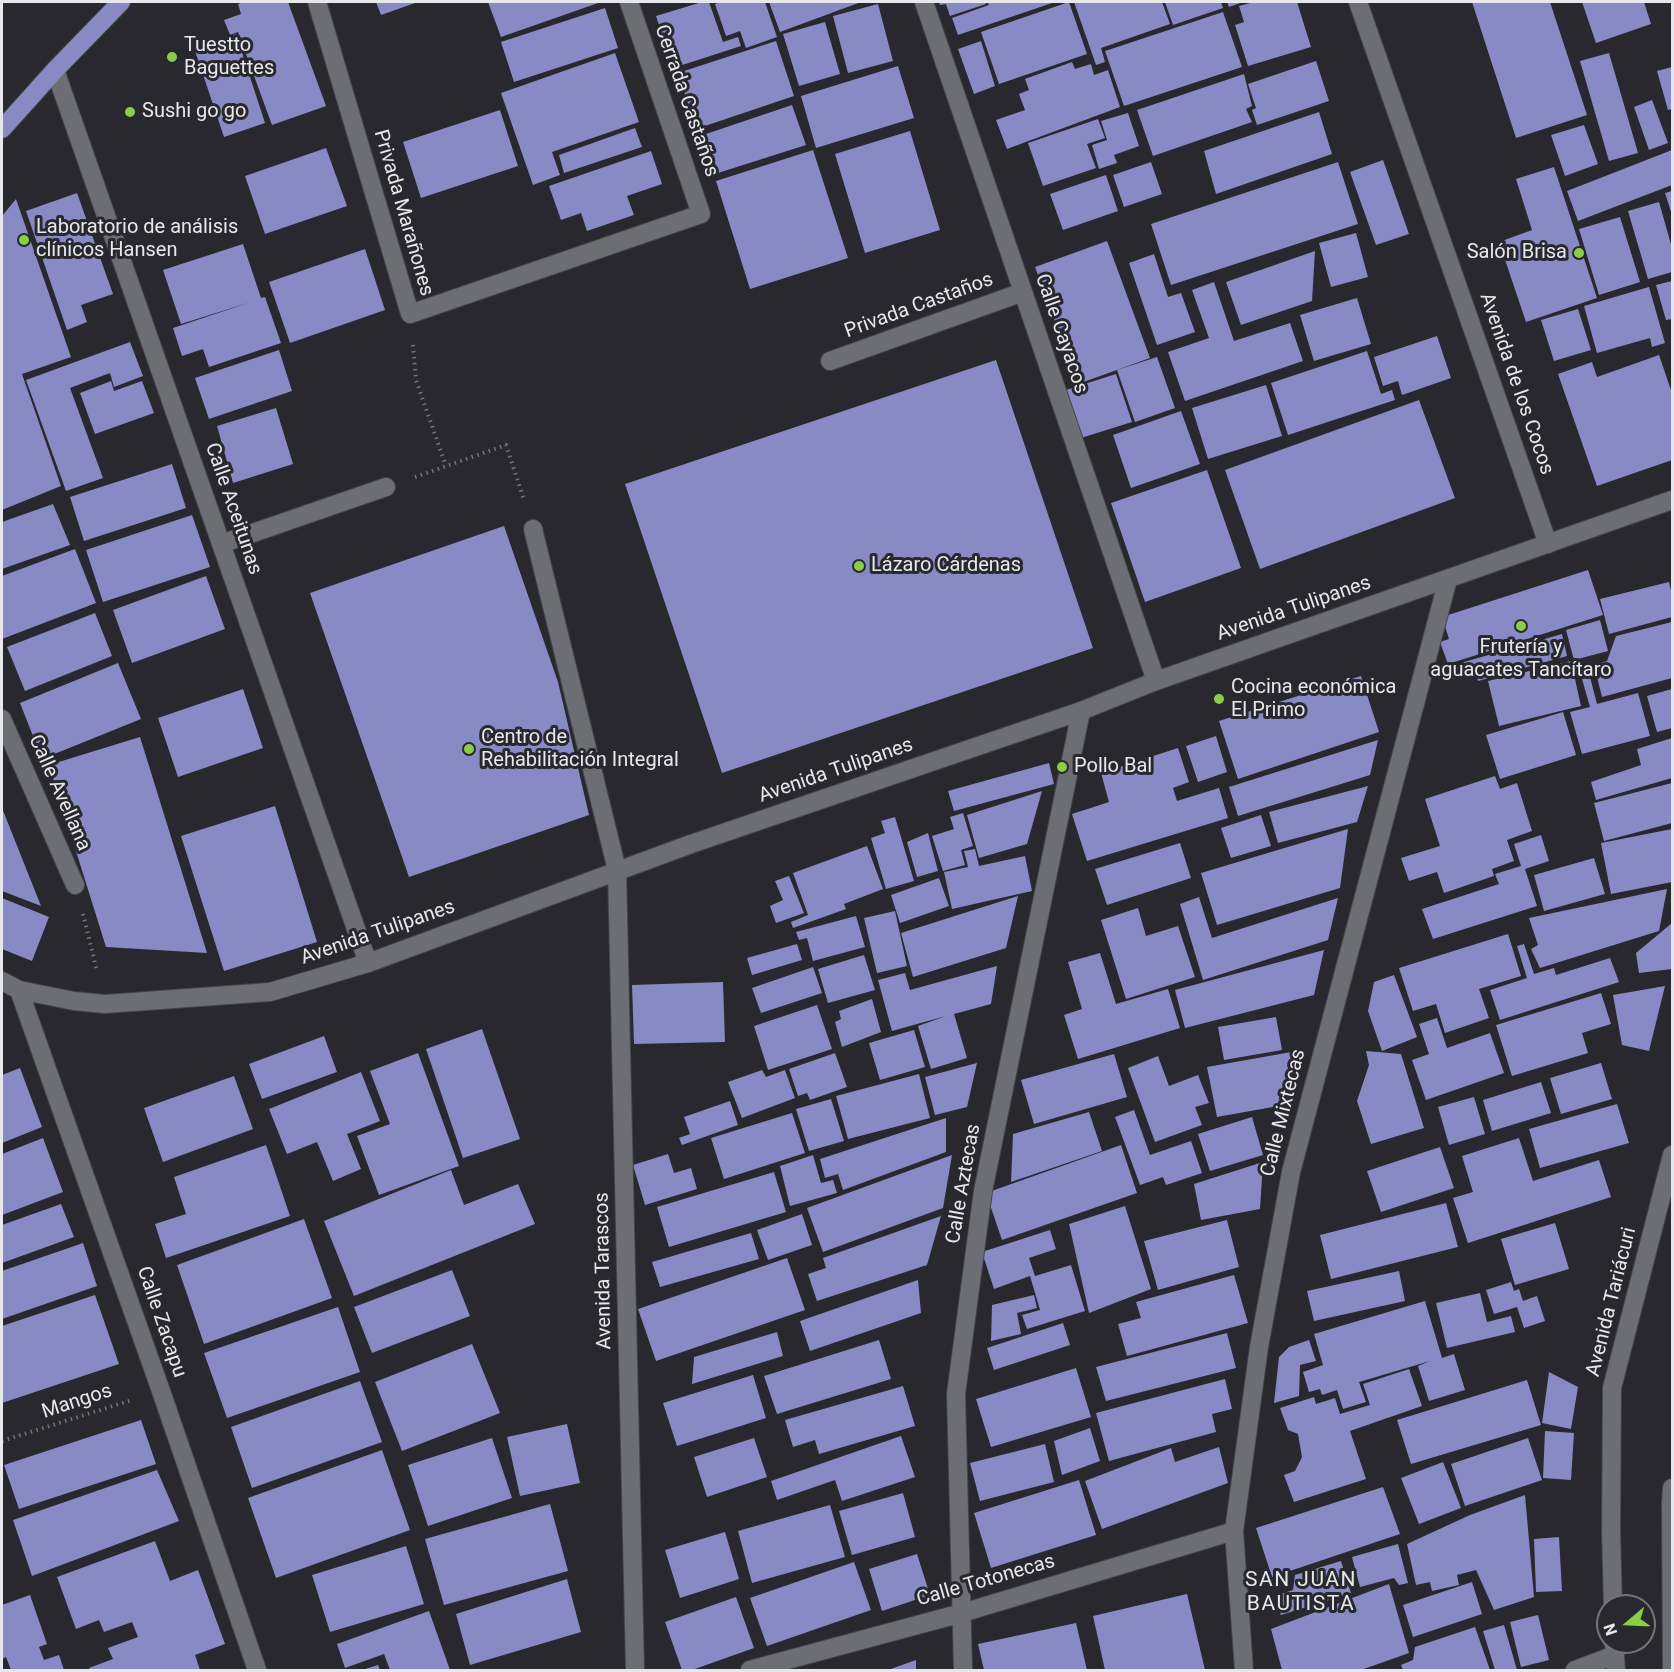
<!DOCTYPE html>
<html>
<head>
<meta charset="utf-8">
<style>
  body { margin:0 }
  #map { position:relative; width:1674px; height:1672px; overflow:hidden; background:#28282e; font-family:Roboto,sans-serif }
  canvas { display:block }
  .frame { position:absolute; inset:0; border:3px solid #e7e8eb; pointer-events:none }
  .north { position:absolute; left:1596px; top:1594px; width:60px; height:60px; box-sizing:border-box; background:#28282e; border:2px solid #74757a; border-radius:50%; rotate:251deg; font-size:16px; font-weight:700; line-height:24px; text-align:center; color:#e7e8eb }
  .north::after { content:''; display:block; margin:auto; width:21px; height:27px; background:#8ace47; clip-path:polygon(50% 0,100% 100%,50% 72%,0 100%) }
</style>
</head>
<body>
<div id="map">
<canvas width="1674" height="1672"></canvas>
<div class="frame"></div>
<div class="north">N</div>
</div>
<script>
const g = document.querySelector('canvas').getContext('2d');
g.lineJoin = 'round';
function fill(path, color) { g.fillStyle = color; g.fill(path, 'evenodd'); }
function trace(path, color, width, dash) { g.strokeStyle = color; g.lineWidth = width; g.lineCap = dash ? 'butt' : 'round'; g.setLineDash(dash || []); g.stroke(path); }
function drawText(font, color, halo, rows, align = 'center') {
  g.font = font + ' Roboto,sans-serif'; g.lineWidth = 6; g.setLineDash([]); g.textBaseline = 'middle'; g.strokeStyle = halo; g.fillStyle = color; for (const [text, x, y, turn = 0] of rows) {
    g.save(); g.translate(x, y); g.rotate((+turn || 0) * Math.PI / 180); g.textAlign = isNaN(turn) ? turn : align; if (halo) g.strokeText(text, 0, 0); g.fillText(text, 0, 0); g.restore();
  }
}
fill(new Path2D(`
  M244 2H288L326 106 272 125 238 32 230 35 224 20 241 14 238 4Z
  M376 2H418L381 15Z
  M488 2H601L501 37Z
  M702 2H709L723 42 738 37 741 46 673 68 656 16Z
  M721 2H765L777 37 746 48 740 31 726 36 715 4Z
  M769 2H861L780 32Z
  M939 2H985L986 4 950 16 946 4 940 5Z
  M987 2H1055L958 35 952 18 989 5Z
  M1069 2 1087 54 999 84 981 32Z
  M1074 2H1162L1170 24 1101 48 1105 62 1096 65Z
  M1165 2H1221L1223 8 1173 25Z
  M1227 2H1243L1229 7Z
  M1254 2H1297L1311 47 1248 66 1235 25 1244 22 1239 6Z
  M1472 2H1550L1587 115 1516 138Z
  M1582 2H1644L1651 24 1596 43Z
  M878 4 893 61 848 73 833 16Z
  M605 8 618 48 514 82 501 42Z
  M1223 12 1242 67 1124 106 1105 51Z
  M825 22 840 74 799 86 783 34Z
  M236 34 265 123 224 137 194 48Z
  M776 41 794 96 696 129 678 73Z
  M981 41 995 86 974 94 958 49Z
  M615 53 639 122 552 152 560 175 533 185 501 93Z
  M1609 53 1638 153 1609 161 1580 61Z
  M1316 61 1329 101 1257 125 1252 110 1256 108 1248 84Z
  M1072 62 1075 69 1091 64 1094 75 1108 70 1120 107 1007 149 996 120 1025 110 1019 94 1029 90 1025 79Z
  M898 66 914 118 816 148 801 96Z
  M1672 67V109L1668 110 1657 71Z
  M1244 74 1252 106 1246 109 1252 122 1153 156 1137 110Z
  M1652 100 1668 143 1649 150 1634 107Z
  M792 105 806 145 718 173 706 134Z
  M500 110 518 166 421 198 403 142Z
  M1319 112 1332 154 1216 194 1204 151Z
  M1128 113 1139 146 1114 155 1117 163 1099 169 1092 145 1107 140 1101 121Z
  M1098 119 1105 138 1087 144 1096 168 1043 186 1028 143Z
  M1584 125 1598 164 1565 176 1551 135Z
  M635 128 642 147 564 173 559 155Z
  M910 131 940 230 865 253 835 154Z
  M326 148 347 206 265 234 245 176Z
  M813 150 848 258 750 289 716 181Z
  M1672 150V185L1578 221 1567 191Z
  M651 151 662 184 627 196 634 215 587 231 581 213 561 220 549 186Z
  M1383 160 1409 234 1376 245 1350 172Z
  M1151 162 1162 194 1124 207 1113 175Z
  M1338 162 1358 224 1171 285 1151 224Z
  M1554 167 1597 298 1526 322 1499 242 1532 230 1516 179Z
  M1106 175 1118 211 1063 230 1050 194Z
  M1672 191V215L1665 193Z
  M77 193 113 294 81 305 87 322 67 330 26 211Z
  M16 199 71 357 22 374 61 486 2 510V216Z
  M1659 202 1672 248V272L1648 279 1628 211Z
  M1620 217 1640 282 1599 295 1579 229Z
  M1356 233 1368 277 1331 287 1319 243Z
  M1107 241 1150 358 1078 384 1035 267Z
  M243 244 261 298 265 297 281 343 209 367 203 349 182 356 173 328 251 302 181 324 163 270Z
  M365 249 385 310 290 343 269 282Z
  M1315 251 1312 301 1241 325 1226 282Z
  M1154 254 1168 297 1181 293 1195 332 1157 345 1129 263Z
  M1672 281V319L1666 320 1656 285Z
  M1214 282 1234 341 1290 323 1303 361 1185 401 1168 352 1209 338 1192 290Z
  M1649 287 1665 343 1652 347 1650 338 1597 353 1584 306Z
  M1357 298 1371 344 1314 361 1300 315Z
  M1578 309 1591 350 1554 361 1541 320Z
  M1437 336 1451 378 1402 395 1398 381 1383 386 1374 357Z
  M130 342 143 376 114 387 110 373 70 388 103 478 66 491 26 380Z
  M279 350 292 391 209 419 195 378Z
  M1367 351 1381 394 1392 390 1395 400 1288 435 1271 383Z
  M1659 355 1672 393V460L1597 486 1558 374 1592 362 1597 377Z
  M1157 357 1175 408 1135 422 1117 370Z
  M996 360 1093 648 722 773 625 484Z
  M1116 374 1132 422 1081 438 1066 390Z
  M111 381 114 391 142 381 154 413 95 434 80 393Z
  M1266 385 1282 436 1208 459 1192 408Z
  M1419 400 1455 498 1260 569 1225 470Z
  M276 408 293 464 233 483 217 426Z
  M1181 411 1200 464 1131 488 1113 435Z
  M172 464 186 508 84 541 70 497Z
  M1207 470 1241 568 1145 602 1111 503Z
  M53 504 70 545 2 569V522Z
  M192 515 210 567 103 602 86 550Z
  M504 526 558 682 589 815 409 877 310 593Z
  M75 549 96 603 2 639V576Z
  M1588 570 1603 615 1448 664 1440 642 1449 639 1442 617Z
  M206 576 225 629 132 663 113 610Z
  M1669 582 1672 595V617L1609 634 1600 599Z
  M95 613 112 656 25 691 7 647Z
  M1600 620 1608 651 1574 660 1566 630Z
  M1672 622V678L1602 697 1594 665 1607 661 1616 636Z
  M1562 634 1567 656 1478 681 1476 672 1446 681 1443 668Z
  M1571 661 1581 706 1499 726 1488 681Z
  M118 663 141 719 42 759 20 703Z
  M1361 676 1379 732 1238 779 1219 721Z
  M1590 677 1597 704 1638 693 1650 736 1582 754 1570 712 1590 707 1582 679Z
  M243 689 263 748 178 777 158 718Z
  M1672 689V728L1657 732 1647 696Z
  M1563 712 1576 755 1500 779 1486 735Z
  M1216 736 1227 772 1198 782 1186 746Z
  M140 737 207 953 106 947 49 765Z
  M1672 738V778L1596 800 1591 782 1641 765 1637 749Z
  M1378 740 1370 775 1238 816 1229 787Z
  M1178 748 1189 782 1173 788 1177 801 1219 788 1228 818 1087 861 1072 814 1109 802 1101 773Z
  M1049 763 1054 784 954 811 948 791Z
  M1495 776 1500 789 1517 783 1532 831 1507 840 1514 861 1492 869 1494 876 1444 893 1437 872 1409 881 1401 858 1440 846 1425 799Z
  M1672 783V823L1604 841 1594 803Z
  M1368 786 1357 822 1278 843 1269 812Z
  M1042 791 1027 844 979 858 967 815Z
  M275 806 317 942 224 971 181 836Z
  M2 808 41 906 2 891Z
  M963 813 973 846 961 850 965 865 943 871 932 836 954 829 950 817Z
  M1261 815 1271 846 1231 858 1221 828Z
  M895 817 914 881 886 889 871 838 885 833 881 821Z
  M1348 829 1340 888 1217 925 1201 873Z
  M1672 829V882L1611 894 1601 843Z
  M928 833 938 871 917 877 907 842Z
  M1541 835 1549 861 1525 869 1537 906 1433 939 1422 909 1499 884 1495 874 1521 866 1514 844Z
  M1180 843 1191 878 1107 905 1095 869Z
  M867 846 883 889 844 904 846 909 793 928 791 922 808 915 793 873Z
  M975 849 979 866 1025 856 1032 891 952 909 944 872 968 867 964 851Z
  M1594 858 1605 894 1544 911 1534 875Z
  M789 876 804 913 776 923 770 906 783 900 775 881Z
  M939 878 949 906 900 923 891 895Z
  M1667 889 1659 931 1540 968 1531 949 1538 945 1529 918Z
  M1018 896 1006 948 913 977 901 933Z
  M1199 897 1212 938 1338 898 1328 940 1203 980 1180 904Z
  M2 898 49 917 32 961 2 949Z
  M1138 908 1146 936 1178 926 1195 977 1126 999 1101 920Z
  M895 911 907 966 877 973 864 918Z
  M856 916 865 947 813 961 807 938 799 940 796 932Z
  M1672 923V969L1639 973 1636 953Z
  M1508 934 1521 976 1479 989 1489 1018 1445 1033 1436 1004 1413 1011 1399 968Z
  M797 944 802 960 752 975 747 958Z
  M1524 944 1534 974 1554 968 1556 975 1610 958 1619 982 1500 1020 1490 990 1527 978 1517 946Z
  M1324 950 1314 995 1185 1028 1175 990Z
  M1100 953 1116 1004 1168 989 1180 1028 1078 1059 1064 1015 1082 1009 1068 962Z
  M864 955 875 990 828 1003 818 969Z
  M997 966 991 1004 954 1014 967 1058 931 1069 918 1026 946 1016 892 1031 878 980 905 973 910 990Z
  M813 967 822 993 761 1013 752 988Z
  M1394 975 1417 1037 1382 1051 1368 1011 1374 982Z
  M723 982 725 1042 634 1044 632 985Z
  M1665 986 1649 1051 1622 1045 1613 995Z
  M1601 993 1611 1024 1582 1033 1588 1053 1512 1076 1496 1025Z
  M872 999 881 1032 842 1047 835 1022 841 1019 839 1011Z
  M817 1005 832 1049 768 1070 754 1026Z
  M1276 1017 1282 1050 1224 1060 1218 1027Z
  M1437 1018 1447 1048 1490 1033 1504 1073 1426 1100 1412 1060 1429 1054 1419 1024Z
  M482 1029 520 1139 463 1158 426 1049Z
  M914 1030 925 1067 880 1080 869 1043Z
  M324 1036 337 1072 262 1099 249 1064Z
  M1297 1051 1284 1105 1217 1117 1207 1067Z
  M1366 1051 1401 1054 1424 1128 1371 1144 1357 1101 1369 1065Z
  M418 1053 459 1166 379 1195 357 1136 390 1124 370 1071Z
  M835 1053 847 1087 810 1100 807 1093 798 1096 789 1069Z
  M1114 1054 1127 1097 1034 1124 1021 1080Z
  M1158 1056 1169 1086 1198 1075 1209 1103 1195 1107 1202 1125 1155 1142 1128 1068Z
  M977 1063 967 1107 935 1115 925 1077Z
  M1601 1063 1612 1099 1561 1114 1550 1078Z
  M20 1068 42 1127 2 1143V1075Z
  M762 1070 766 1077 785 1070 795 1098 742 1118 728 1082Z
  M361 1072 380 1121 347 1134 361 1169 333 1181 317 1142 287 1154 269 1109Z
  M919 1074 930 1118 848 1139 836 1096Z
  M234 1076 253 1129 163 1162 144 1108Z
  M1541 1082 1551 1113 1492 1131 1483 1100Z
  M1474 1097 1485 1134 1449 1145 1438 1107Z
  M831 1099 844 1141 809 1151 796 1109Z
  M730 1101 738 1125 682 1145 679 1138 690 1134 684 1117Z
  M1617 1104 1629 1143 1540 1168 1529 1129Z
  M1134 1110 1150 1155 1191 1141 1202 1173 1166 1185 1163 1177 1140 1185 1115 1117Z
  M1089 1112 1102 1151 1011 1182 1013 1134Z
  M792 1113 805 1153 724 1179 711 1138Z
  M1252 1117 1263 1155 1210 1171 1198 1134Z
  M946 1118V1152L843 1190 838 1174 825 1178 820 1159Z
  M43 1138 63 1192 2 1215V1154Z
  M1519 1138 1533 1181 1599 1160 1611 1197 1468 1243 1453 1198 1473 1192 1462 1156Z
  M266 1145 290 1216 166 1258 155 1224 186 1214 174 1177Z
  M1121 1145 1137 1193 1002 1240 986 1193Z
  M1440 1147 1454 1188 1381 1212 1367 1171Z
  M668 1154 674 1173 691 1168 697 1189 645 1205 633 1165Z
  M813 1155 821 1183 833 1180 837 1193 790 1206 780 1166Z
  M952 1155 943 1208 823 1252 807 1208Z
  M1263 1162 1260 1209 1201 1220 1194 1184Z
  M451 1170 464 1205 518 1184 535 1224 354 1296 324 1221Z
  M774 1172 786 1212 669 1247 657 1207Z
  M1446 1203 1458 1247 1331 1279 1320 1235Z
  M61 1204 74 1237 2 1263V1225Z
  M1125 1206 1151 1289 1089 1313 1069 1224Z
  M802 1214 812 1245 768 1260 757 1230Z
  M941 1216 927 1265 817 1301 808 1274 826 1268 823 1258Z
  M304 1219 332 1298 204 1344 177 1265Z
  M1227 1220 1239 1267 1158 1290 1144 1241Z
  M1555 1223 1569 1269 1515 1285 1501 1239Z
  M1050 1230 1056 1249 1029 1258 1035 1276 1071 1265 1085 1311 1027 1329 1022 1315 1040 1310 1030 1276 994 1289 982 1252Z
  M751 1233 759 1259 660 1287 652 1262Z
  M83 1243 97 1286 2 1319V1271Z
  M787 1258 805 1310 656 1361 638 1309Z
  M452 1270 470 1316 372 1353 354 1307Z
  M1399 1271 1405 1301 1314 1321 1307 1291Z
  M1234 1275 1248 1323 1127 1356 1118 1324 1141 1318 1136 1302Z
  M918 1280 921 1313 810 1351 800 1321Z
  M1511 1282 1514 1291 1519 1289 1523 1301 1537 1296 1545 1321 1524 1328 1517 1307 1494 1314 1486 1290Z
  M1480 1293 1487 1322 1511 1316 1515 1332 1447 1348 1436 1303Z
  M95 1295 119 1364 2 1403V1326Z
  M1034 1295 1037 1308 1017 1313 1021 1334 991 1341 992 1305Z
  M1425 1301 1442 1358 1454 1354 1465 1390 1429 1401 1418 1366 1430 1361 1359 1382 1366 1402 1343 1409 1337 1390 1322 1395 1320 1389 1309 1392 1303 1372 1323 1365 1314 1334Z
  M338 1307 360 1372 227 1418 204 1353Z
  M1063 1323 1070 1345 994 1370 987 1348Z
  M777 1332 783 1356 692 1384 694 1357Z
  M1227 1333 1236 1368 1106 1401 1096 1367Z
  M879 1340 891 1379 777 1414 764 1376Z
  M1309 1340 1316 1361 1300 1365 1299 1396 1274 1403 1279 1357 1289 1347Z
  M472 1344 500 1413 402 1451 375 1382Z
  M1076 1368 1091 1417 991 1447 976 1399Z
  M1409 1369 1422 1406 1350 1431 1366 1479 1294 1502 1284 1475 1295 1471 1302 1457 1298 1434 1288 1430 1280 1408 1314 1397 1316 1404 1335 1398 1340 1414 1370 1405 1363 1384Z
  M1549 1372 1578 1387 1571 1429 1542 1423Z
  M753 1375 766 1418 677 1446 663 1403Z
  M1225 1379 1232 1409 1212 1414 1216 1432 1109 1461 1096 1413Z
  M1527 1380 1541 1425 1411 1464 1397 1420Z
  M360 1381 382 1442 252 1488 231 1427Z
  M903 1386 915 1426 819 1454 815 1440 793 1447 785 1420Z
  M141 1420 156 1464 19 1509 4 1465Z
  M567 1424 580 1483 520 1496 507 1437Z
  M1090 1428 1100 1461 1062 1475 1054 1441Z
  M1545 1431 1574 1433 1571 1480 1543 1478Z
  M901 1436 915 1477 842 1501 835 1480 777 1500 771 1481Z
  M492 1438 512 1498 428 1526 408 1465Z
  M754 1438 767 1477 707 1497 694 1457Z
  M1528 1438 1542 1480 1465 1506 1451 1464Z
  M1045 1444 1054 1482 980 1501 970 1463Z
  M1219 1447 1228 1483 1102 1529 1085 1481 1171 1448 1175 1462Z
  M382 1450 410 1530 276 1578 248 1498Z
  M1443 1462 1461 1508 1419 1524 1401 1478Z
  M157 1470 179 1521 32 1576 13 1520Z
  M1079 1480 1096 1535 991 1568 974 1513Z
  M1383 1487 1400 1534 1272 1577 1256 1528Z
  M903 1493 915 1537 852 1555 839 1511Z
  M1525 1495 1534 1597 1494 1610 1476 1570 1457 1575 1459 1585 1432 1591 1430 1582 1416 1585 1407 1544 1470 1515Z
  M550 1504 568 1571 444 1605 425 1539Z
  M830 1505 845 1557 752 1583 738 1531Z
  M725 1532 739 1579 680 1598 665 1550Z
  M1559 1537 1562 1591 1536 1592 1534 1539Z
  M155 1541 170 1581 198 1570 225 1644 195 1655 200 1670H90L89 1668 113 1659 108 1648 138 1637 132 1622 104 1632 99 1620 76 1629 57 1577Z
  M1398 1544 1408 1583 1399 1585 1394 1578 1360 1587 1352 1557Z
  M406 1546 424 1604 330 1632 312 1575Z
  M917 1554 930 1595 882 1611 869 1569Z
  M1341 1561 1351 1593 1281 1615 1275 1596 1293 1590 1295 1575Z
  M854 1562 871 1610 767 1646 750 1598Z
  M567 1579 581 1632 470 1665 456 1614Z
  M1472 1582 1482 1614 1413 1637 1403 1605Z
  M1389 1584 1409 1653 1361 1670H1282L1271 1629Z
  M1187 1594 1205 1670H1105L1093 1616Z
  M30 1595 47 1644 39 1647 44 1660 59 1655 64 1670H11L6 1657 2 1659V1605Z
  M736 1597 754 1648 692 1670H682L665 1622Z
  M429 1611 450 1670H390L384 1654 345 1668 337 1644Z
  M1538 1615 1549 1660 1521 1667 1510 1622Z
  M1076 1623 1087 1670H984L978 1644Z
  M1504 1625 1517 1670H1495L1483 1631Z
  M1475 1627 1490 1670H1403L1401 1665 1413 1660 1415 1647Z
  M916 1660V1670H888Z
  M378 1665 380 1670H362Z`), '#888ac6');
const minor = new Path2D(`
  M317 2 410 314 701 214 629 2
  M924 2 1156 681
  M1358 2 1548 544
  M55 70 368 963
  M830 361 1023 292
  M533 529 617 870 635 1670
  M221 544 386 487
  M2 719 75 885
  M2 981 19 990 74 1001 105 1004 270 992 368 963 691 844 1081 711 1156 681 1672 500
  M19 990 161 1391 257 1670
  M1613 1606 1611 1531 1612 1388 1672 1155
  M1614 1642 1616 1670
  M750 1670 962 1613 1234 1531
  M963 1670 956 1394 983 1191 1081 711
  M1244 1670 1234 1531 1259 1347 1291 1172 1448 579
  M1575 1670 1615 1655
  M1672 1670 1671 1504 1672 1488`);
const major = new Path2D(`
  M2 129 55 70 121 2`);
trace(minor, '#444549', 20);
trace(major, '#444549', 20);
trace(new Path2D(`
  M413 345 416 380 446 466
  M415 477 506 445 524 500
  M83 914 97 971
  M2 1441 132 1400`), '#74757a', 4, [1.5, 4.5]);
trace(minor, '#6d6e74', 18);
trace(major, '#898ac4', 18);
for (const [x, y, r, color] of [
  [172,57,6,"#8ace47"],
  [130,112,6,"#8ace47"],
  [24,240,6,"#8ace47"],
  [1579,253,6,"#8ace47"],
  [859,566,6,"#8ace47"],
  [1521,626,6,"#8ace47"],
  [1219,699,6,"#8ace47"],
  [469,749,6,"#8ace47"],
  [1062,767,6,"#8ace47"]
]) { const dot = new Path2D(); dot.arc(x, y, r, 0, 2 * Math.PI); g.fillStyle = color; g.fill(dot); trace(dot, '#28282e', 2); }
drawText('20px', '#e7e8eb', '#28282e', [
  ["Tuestto",184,46],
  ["Baguettes",184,69],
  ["Sushi go go",142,112],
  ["Laboratorio de análisis",36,228],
  ["clínicos Hansen",36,251],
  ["Salón Brisa",1567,253,"right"],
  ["Lázaro Cárdenas",871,566],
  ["Frutería y",1521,648,"center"],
  ["aguacates Tancítaro",1521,671,"center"],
  ["Cocina económica",1231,688],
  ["El Primo",1231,711],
  ["Centro de",481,738],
  ["Rehabilitación Integral",481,761],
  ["Pollo Bal",1074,767]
], 'left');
drawText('20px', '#e7e8eb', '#28282e', [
  ["Cerrada Castaños",686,101,71],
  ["Privada Marañones",403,213,74],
  ["Privada Castaños",919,306,-20],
  ["Calle Cayacos",1061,334,71],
  ["Avenida de los Cocos",1516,384,71],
  ["Calle Aceitunas",233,509,71],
  ["Avenida Tulipanes",1294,609,-19],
  ["Avenida Tulipanes",836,771,-19],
  ["Calle Avellana",59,793,66],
  ["Avenida Tulipanes",378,933,-19],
  ["Calle Mixtecas",1284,1113,-76],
  ["Calle Aztecas",964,1184,-80],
  ["Avenida Tarascos",604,1271,-91],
  ["Avenida Tariácuri",1612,1302,-76],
  ["Calle Zacapu",161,1322,71],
  ["Mangos",77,1402,-18],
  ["Calle Totonecas",986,1581,-16]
]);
g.letterSpacing = '1.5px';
drawText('21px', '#e7e8eb', '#28282e', [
  ["SAN JUAN",1301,1581],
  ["BAUTISTA",1301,1605]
]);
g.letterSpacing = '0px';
</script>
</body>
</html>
